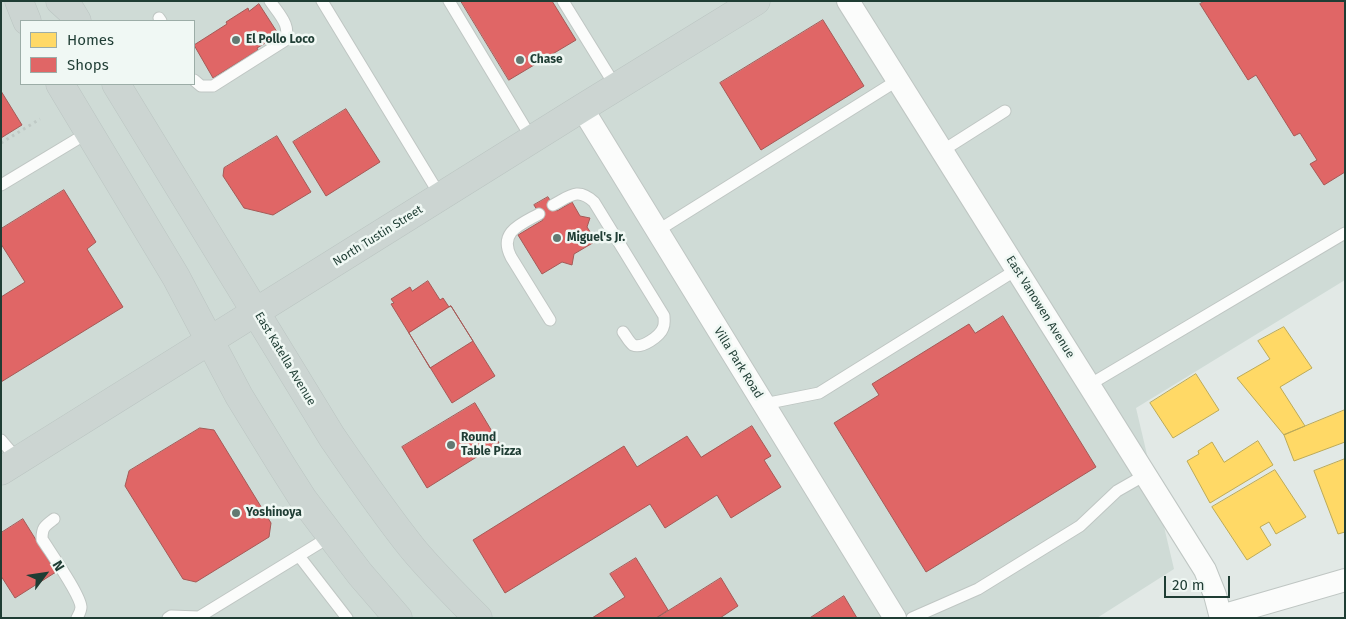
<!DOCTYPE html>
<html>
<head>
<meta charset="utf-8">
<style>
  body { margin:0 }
  #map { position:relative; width:1346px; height:619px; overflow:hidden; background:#e2e9e6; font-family:"Fira Sans",sans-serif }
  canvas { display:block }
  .frame { position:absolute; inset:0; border:2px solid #1f3d34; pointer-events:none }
  .legend { position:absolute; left:20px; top:20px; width:175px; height:65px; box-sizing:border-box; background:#f0f8f4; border:1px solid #9cada7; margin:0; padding:6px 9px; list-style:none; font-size:15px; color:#1f3d34 }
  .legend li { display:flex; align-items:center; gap:10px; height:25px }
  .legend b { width:25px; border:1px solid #9cada7 }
  .north { position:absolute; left:20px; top:549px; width:50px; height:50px; -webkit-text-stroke:4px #f0f8f4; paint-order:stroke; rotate:59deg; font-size:14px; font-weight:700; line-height:20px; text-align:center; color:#1f3d34 }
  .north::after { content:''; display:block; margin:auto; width:18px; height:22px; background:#1f3d34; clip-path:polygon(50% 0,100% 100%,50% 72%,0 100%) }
  .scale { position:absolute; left:1164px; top:576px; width:66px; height:22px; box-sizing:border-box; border:2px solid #1f3d34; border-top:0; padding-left:6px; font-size:15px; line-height:18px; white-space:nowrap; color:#1f3d34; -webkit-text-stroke:4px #f0f8f4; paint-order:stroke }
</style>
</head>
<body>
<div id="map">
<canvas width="1346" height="619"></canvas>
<div class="frame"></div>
<ul class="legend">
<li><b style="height:14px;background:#ffd966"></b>Homes</li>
<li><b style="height:14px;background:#e06666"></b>Shops</li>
</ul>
<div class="north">N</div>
<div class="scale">20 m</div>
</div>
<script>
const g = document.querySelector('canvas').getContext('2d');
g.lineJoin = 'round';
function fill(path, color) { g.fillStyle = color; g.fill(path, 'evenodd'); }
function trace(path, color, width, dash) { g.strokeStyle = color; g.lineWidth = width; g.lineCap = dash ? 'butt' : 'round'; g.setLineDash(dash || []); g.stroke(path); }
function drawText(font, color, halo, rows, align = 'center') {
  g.font = font + ' "Fira Sans",sans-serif'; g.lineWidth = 5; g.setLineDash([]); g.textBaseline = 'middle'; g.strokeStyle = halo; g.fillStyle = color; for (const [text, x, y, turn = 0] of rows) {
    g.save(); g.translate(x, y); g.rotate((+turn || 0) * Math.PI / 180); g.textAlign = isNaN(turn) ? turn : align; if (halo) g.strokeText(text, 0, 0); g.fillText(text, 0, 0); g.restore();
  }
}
fill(new Path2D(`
  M1 1H1345V280L1136 408 1174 569 1097 618H1ZM21 21H194V84H21Z`), '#cfdbd6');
const homes = new Path2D(`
  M1284 327 1312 368 1280 387 1305 426 1284 435 1237 378 1270 359 1258 341Z
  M1196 374 1219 410 1173 438 1150 403Z
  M1345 410V442L1294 461 1284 435Z
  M1258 441 1273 465 1210 503 1187 461 1199 454 1198 451 1212 442 1224 462Z
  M1345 459V532L1338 534 1314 471Z
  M1275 470 1306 517 1276 534 1269 522 1260 527 1271 545 1247 560 1212 507Z`);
fill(homes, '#ffd966');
trace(homes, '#bcaa57', 1);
const shops = new Path2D(`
  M461 1H552L576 40 509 80Z
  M1205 1H1345V172L1324 185 1310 164 1317 160 1300 133 1294 136 1256 75 1248 80 1200 4Z
  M259 4 279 35 257 48 258 50 213 78 194 45 227 24 226 22 248 8 249 11Z
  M823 20 864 86 761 150 720 83Z
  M1 91 22 125 1 138Z
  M346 109 380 162 326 196 293 142Z
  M277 136 311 192 273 215 244 208 223 176 224 168Z
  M64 190 96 242 87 249 123 307 1 382V297L25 282 1 244V229Z
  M548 197 557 211 572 202 580 216 590 218 587 227 596 241 574 254 572 265 562 262 542 274 518 235 543 220 534 205Z
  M428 281 440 300 443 298 449 307 451 306 495 376 452 403 391 304 394 303 391 299 410 287 412 291Z
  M451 306 473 341 430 368 409 333Z
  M1003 316 1096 467 926 572 834 423 879 395 872 384 969 324 975 333Z
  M475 403 499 443 427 488 402 447Z
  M752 426 771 456 764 460 781 487 731 518 717 495 665 528 650 504 505 593 473 540 624 446 637 467 687 436 701 457Z
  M200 428 214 430 271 523 269 537 196 582 183 579 125 486 129 471Z
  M23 519 56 572 15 598 1 576V533Z
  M636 558 668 610 656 618H592L625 597 610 574Z
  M721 578 738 606 720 618H657Z
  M844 596 857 618H810Z`);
fill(shops, '#e06666');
trace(shops, '#a65a57', 1);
const service = new Path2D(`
  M322 1 441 197
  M449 1 532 139
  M563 1 616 87
  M159 18 161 21
  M194 80 201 86H213L284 41C293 27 278 13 270 1
  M942 151 1005 111
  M1 185 89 132
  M553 205C570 196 578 187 594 202L664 316C664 320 665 324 663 328 660 336 642 349 633 345 629 342 626 336 623 332
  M539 214C521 224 498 232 511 257L550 320
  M657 231 898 80
  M1089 385 1345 233
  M764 404 819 393 1016 270
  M1 440 18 460
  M54 519C45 526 42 527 42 539 50 552 80 594 81 607 81 611 79 614 77 618
  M299 556 347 618
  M168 618 171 616 199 617
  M200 618 199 617 331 536
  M912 618 978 589 1080 526 1117 491 1145 475`);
const minor = new Path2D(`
  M848 1 1205 570 1215 595 1221 618
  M582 108 895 618
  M1221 616 1345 580`);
const primary = new Path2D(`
  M19 1 27 21
  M60 1 71 11 77 21
  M60 84 176 277 239 396 282 466 303 499 331 536 360 574 398 618
  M116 84 332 437C358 475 384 513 413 549 433 573 456 596 478 618
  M1 471 582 108 756 1`);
trace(service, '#bfc6c3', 13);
trace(minor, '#bfc6c3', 24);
trace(primary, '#bbc5c2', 29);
trace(new Path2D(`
  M1 143 40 119`), '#bfc9c5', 3, [2.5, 4]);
trace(service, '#fbfcfb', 11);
trace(minor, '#fbfcfb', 22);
trace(primary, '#ccd5d2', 28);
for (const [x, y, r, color] of [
  [236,40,5,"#637972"],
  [520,60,5,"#637972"],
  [557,238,5,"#637972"],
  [451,445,5,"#637972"],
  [236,513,5,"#637972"]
]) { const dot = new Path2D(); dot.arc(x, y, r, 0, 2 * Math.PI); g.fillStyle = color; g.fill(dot); trace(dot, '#f0f8f4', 2); }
drawText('bold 12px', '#1f3d34', '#f0f8f4', [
  ["El Pollo Loco",246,40],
  ["Chase",530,60],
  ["Miguel's Jr.",567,238],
  ["Round",461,438],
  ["Table Pizza",461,452],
  ["Yoshinoya",246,513]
], 'left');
drawText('12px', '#1f3d34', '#f0f8f4', [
  ["North Tustin Street",378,236,-32],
  ["East Vanowen Avenue",1040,307,58],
  ["East Katella Avenue",285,359,59],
  ["Villa Park Road",738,363,58]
]);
</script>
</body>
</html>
